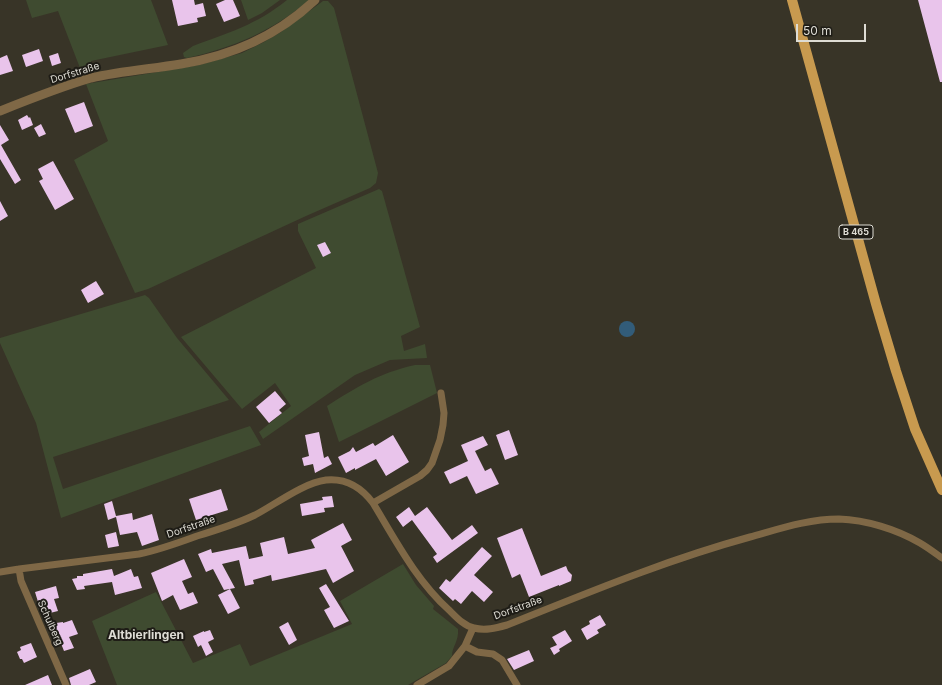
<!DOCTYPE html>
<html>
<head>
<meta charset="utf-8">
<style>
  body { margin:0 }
  #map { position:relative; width:942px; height:685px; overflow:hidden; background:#383427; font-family:Inter,sans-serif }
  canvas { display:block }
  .scale { position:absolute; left:796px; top:24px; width:70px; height:18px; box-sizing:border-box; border:2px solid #dedcd4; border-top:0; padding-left:5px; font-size:12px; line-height:14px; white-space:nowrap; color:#dedcd4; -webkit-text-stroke:3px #1e1c16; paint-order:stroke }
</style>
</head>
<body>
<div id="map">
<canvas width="942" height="685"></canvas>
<div class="scale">50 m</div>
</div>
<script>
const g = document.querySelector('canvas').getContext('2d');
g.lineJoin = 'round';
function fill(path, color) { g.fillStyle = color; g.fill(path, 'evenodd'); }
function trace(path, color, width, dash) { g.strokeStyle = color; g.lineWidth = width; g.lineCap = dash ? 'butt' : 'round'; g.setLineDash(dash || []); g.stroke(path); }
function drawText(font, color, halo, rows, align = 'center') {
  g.font = font + ' Inter,sans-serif'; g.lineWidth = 4; g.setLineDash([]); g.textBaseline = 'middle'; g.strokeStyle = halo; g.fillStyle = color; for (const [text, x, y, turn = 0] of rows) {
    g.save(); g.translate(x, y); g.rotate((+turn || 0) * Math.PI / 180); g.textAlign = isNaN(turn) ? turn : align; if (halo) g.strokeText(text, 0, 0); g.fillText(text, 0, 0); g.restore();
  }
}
fill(new Path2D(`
  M26 0H151L168 45 91 61V66L80 68 58 11 32 18Z
  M241 0H280L262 13 248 20Z
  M287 0H309C273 31 232 48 187 58L184 57 183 53 193 46C228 33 256 25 287 0Z
  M323 1H328L334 8 378 173 376 183 370 188 306 216 148 289 135 293 74 160 108 141 86 84 199 65 242 53 264 42 281 32Z
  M379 189 382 191 420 327 401 336 404 351 425 344 427 358 390 360 355 375 263 439 259 432 291 406 275 383 242 409 181 337 316 268 298 231V224Z
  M145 295 149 298 177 338 229 400 53 457 63 489 250 426 261 445 61 518 36 423 0 343V338Z
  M415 365H430L437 393 339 442 327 406C357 387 379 373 415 365Z
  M403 564 416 585 434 606 433 609 458 629C459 642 452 646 452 656L446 663 408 685H117L92 621 156 592 193 663 240 644 250 666 352 624 340 601Z`), '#3f4b30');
fill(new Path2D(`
  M619 329a8 8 0 1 1 16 0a8 8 0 1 1-16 0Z`), '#325c79');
fill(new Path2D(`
  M172 0H194L195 5 203 3 206 16 197 18 198 22 178 26Z
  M225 0H233L240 16 224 22 216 4Z
  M918 0H942V82H940Z
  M39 49 43 61 26 67 22 55Z
  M58 53 61 63 52 66 49 56Z
  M7 55 13 71 0 75V58Z
  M84 102 93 126 75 133 65 109Z
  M27 115 29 118 30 117 33 125 22 130 18 120Z
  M41 124 46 134 39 137 34 128Z
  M0 125 9 140 1 145 21 180 15 184 0 159Z
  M53 161 74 199 55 210 39 181 43 179 38 169Z
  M0 201 8 216 0 221Z
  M325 242 331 253 323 257 317 245Z
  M96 281 104 294 88 303 81 290Z
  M275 391 286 404 279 410 282 413 269 423 256 407Z
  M509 430 518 455 505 460 496 435Z
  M319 432 324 458 328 456 332 464 315 473 313 464 304 466 302 458 309 456 305 435Z
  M393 435 409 462 386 476 376 459 355 470V468L346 473 338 457 350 451 353 447 356 452 373 443 375 446Z
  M483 436 488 445 475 451 485 471 491 468 499 484 476 494 467 476 450 484 444 472 468 461 461 445Z
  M221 489 228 510 196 520 189 499Z
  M332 496 334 507 324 508 325 512 302 516 300 504 323 500 322 497Z
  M112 501 116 516 132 513 133 520 152 514 159 540 142 546 137 532 120 535 116 517 108 520 104 504Z
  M409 507 415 516 427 507 452 540 472 525 478 533 437 563 433 557 437 554 412 520 403 527 396 517Z
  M343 523 352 540 341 546 354 571 333 583 326 569 272 581 271 575 253 580 254 584 245 586 239 560 222 564 235 588 224 590 213 569 206 572 198 554 211 549 212 553 246 546 249 559 263 556 260 543 284 537 288 554 315 548 311 540Z
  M522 528 541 576 566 566 568 571 572 575 571 581 559 586V585L529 597 520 574 512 578 497 538Z
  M116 532 119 546 108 548 105 535Z
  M482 547 492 556 474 575 493 592 484 602 472 591 461 604 455 599 453 601 439 588 446 579 450 582Z
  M184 559 192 577 182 581 188 594 193 592 198 603 180 610 173 595 162 601 151 573Z
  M112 569 114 576 131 569 134 577 138 576 142 588 115 595 112 582 84 586 85 589 77 590 72 579 77 578V576H83V574Z
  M326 584 349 621 334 628 324 610 330 607 319 588Z
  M56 586 59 598 54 599 58 611 42 615 35 592Z
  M230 589 240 608 228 614 218 595Z
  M600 615 606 625 597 630 599 633 587 640 581 629 590 624 589 621Z
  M72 620 78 634 69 637 74 648 64 651 60 641 58 642 52 628 57 626 56 623 63 622V623Z
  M288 622 297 640 289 645 279 627Z
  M210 630 214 639 208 642 213 652 206 656 201 645 198 647 193 636 204 631V632Z
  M565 630 572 641 559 649 560 651 554 655 550 648 557 645 552 637Z
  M31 643 37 657 24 663 22 659H20L17 652 21 650 20 647Z
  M529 650 534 661 514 670 507 659Z
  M90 669 96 682 89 685H71L69 678Z
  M48 675 52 685H25Z`), '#e9c4eb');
trace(new Path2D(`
  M373 503 420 476 427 470 432 463 440 440 443 425 444 413 441 393
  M19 569 21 581 66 685
  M0 572 19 569 139 554C159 550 178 543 197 536 217 530 236 524 255 515 276 504 303 483 326 480 346 478 361 487 373 503 396 541 416 580 449 610 456 617 464 626 474 628 485 631 496 628 507 625 587 593 666 560 750 537 779 529 808 519 839 519 866 520 896 529 920 543 927 547 935 553 942 558
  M465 646 477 652 493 654 502 660 517 685
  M417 685 449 666 465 646 473 628`), '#7f6846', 7);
trace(new Path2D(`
  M0 111C30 99 60 87 91 78 121 71 151 69 181 64 231 56 278 35 315 0`), '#7f6846', 9);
trace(new Path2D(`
  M792 0 876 304 896 371 915 429 942 490`), '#c89a4f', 10);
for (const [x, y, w] of [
  [856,232,34]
]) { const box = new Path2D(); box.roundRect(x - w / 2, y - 7, w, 14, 3); g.fillStyle = '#1e1c16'; g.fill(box); trace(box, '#dedcd4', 1); }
drawText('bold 9px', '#dedcd4', null, [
  ["B 465",856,232]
]);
drawText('10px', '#dedcd4', '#1e1c16', [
  ["Dorfstraße",75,73,-17],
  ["Dorfstraße",191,527,-19],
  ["Dorfstraße",518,608,-20],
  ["Schulberg",50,623,66]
]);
drawText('bold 12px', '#dedcd4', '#1e1c16', [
  ["Altbierlingen",146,635]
]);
</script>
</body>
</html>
